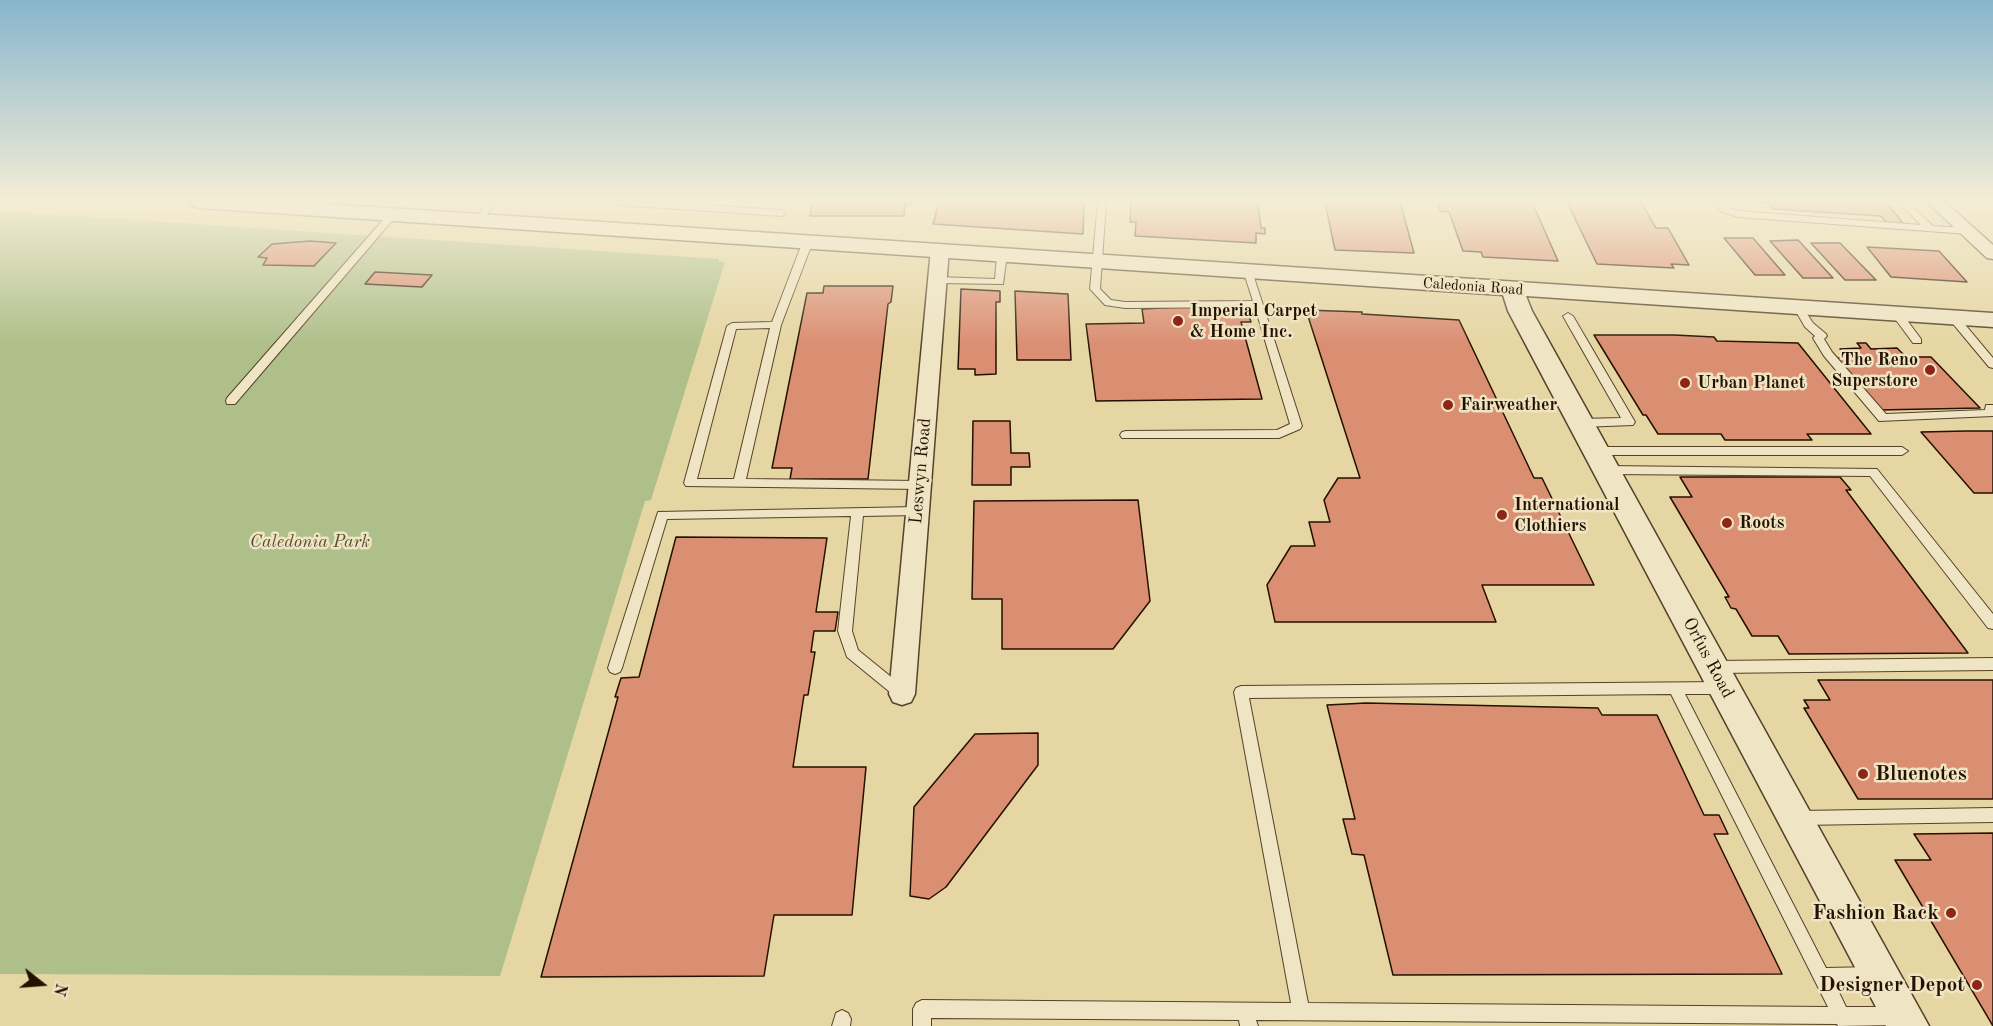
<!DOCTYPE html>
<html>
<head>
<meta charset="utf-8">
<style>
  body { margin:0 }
  #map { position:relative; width:1993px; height:1026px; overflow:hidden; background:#e6d6a3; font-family:"Old Standard TT",serif }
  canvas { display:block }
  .north { position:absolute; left:12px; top:954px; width:60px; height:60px; -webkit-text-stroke:4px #efe4c3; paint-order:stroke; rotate:107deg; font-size:16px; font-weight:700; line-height:24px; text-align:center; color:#241100 }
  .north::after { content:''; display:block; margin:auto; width:21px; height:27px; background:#241100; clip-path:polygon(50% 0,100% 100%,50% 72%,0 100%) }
</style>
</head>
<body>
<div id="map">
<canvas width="1993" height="1026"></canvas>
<div class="north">N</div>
</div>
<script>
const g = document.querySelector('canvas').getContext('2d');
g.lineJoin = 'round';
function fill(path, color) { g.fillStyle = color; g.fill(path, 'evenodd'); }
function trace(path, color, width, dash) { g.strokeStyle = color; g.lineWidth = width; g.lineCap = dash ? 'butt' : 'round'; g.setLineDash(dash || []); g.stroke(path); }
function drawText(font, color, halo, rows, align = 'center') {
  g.font = font + ' "Old Standard TT",serif'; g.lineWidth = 5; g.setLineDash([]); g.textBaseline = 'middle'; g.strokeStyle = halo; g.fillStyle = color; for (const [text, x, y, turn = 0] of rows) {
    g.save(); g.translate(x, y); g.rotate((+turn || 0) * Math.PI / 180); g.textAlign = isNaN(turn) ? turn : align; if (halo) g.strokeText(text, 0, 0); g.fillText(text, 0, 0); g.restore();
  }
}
fill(new Path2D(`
  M0 211 719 259V262H725L651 500 645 501 500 976 0 974Z`), '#aebf8a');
const building = new Path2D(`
  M812 202H913L912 205H905L904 216H810Z
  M939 202H1084L1083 234 933 224Z
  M1131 202H1258L1261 228H1265V234L1256 233V243L1135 236 1136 222H1130Z
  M1400 202 1414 253 1335 250 1325 202Z
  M1438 202H1532L1558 261 1483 257 1481 252 1463 251 1449 212 1440 211Z
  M1567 202H1641L1656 228H1668L1689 265 1671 264 1674 268 1597 264Z
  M1757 202H1886L1903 223H1887L1881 216 1773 209 1768 203Z
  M1724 238H1753L1785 275H1755Z
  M1798 240 1833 278H1803L1770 241Z
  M310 241 336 243 314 266 263 265 267 258 258 257 272 244Z
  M1811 243H1840L1876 280H1845Z
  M1867 247 1939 251 1967 282 1891 277Z
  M375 272 432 275 422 287 365 284Z
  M824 286H893L891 302 888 304 868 479H790L792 468H772L807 293H823Z
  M961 289 1000 291V302H996V374L975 375V369H958Z
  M1015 291 1068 294 1071 360H1017Z
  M1199 306 1246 308 1251 322H1241L1262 399 1096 401 1086 324 1144 323 1142 309Z
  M1306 310 1362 312V314L1459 320 1534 478H1542L1594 585H1482L1496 622H1275L1267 585 1291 546H1315L1309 522H1330L1324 500 1338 478H1360Z
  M1594 335H1674L1714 337 1717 341 1798 343 1871 434H1807L1812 440H1725L1721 434H1658L1646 415H1643Z
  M1857 343H1866L1871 349 1897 348 1906 357H1931L1980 408 1878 410 1834 358H1848L1840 349 1861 348Z
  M973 421H1010L1011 453H1029L1030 467H1011V485H972Z
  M1966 431H1993V493H1974L1921 432Z
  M1680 477H1840L1851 490H1846L1968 653 1789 654 1778 636H1752L1736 609 1731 608 1725 597H1729L1670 497H1692Z
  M1138 500 1150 601 1113 649H1002V599H972L974 501Z
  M676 537 827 538 816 612H838L835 631H814L811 652H815L808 695H804L793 767H866L852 915H774L764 976 541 977 618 697H615L621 678 639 677Z
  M1818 680H1993V799H1858L1804 708H1809L1804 700H1830Z
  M1366 703 1598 708 1602 715H1657L1704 815H1719L1728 834H1714L1782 974 1393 975 1364 855 1352 854 1343 819H1355L1327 705Z
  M1038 733V765L946 887 929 899 910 896 914 807 975 734Z
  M1993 833V1026L1895 860H1931L1914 834Z`);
fill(building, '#da8e72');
trace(building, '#241100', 1.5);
const service = new Path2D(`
  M488 202H497L481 222H475L474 220Z
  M613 202H659L782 210 786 213 782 216 617 205Z
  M1098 202H1106L1100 289 1111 300 1125 302 1253 301 1244 273 1246 271H1252L1302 426 1300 429 1279 438H1122L1120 435 1122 432 1126 431 1277 430 1290 424 1255 307 1125 308 1105 305 1092 291 1090 289Z
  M1713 202H1722L1728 208 1739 211 1921 225 1898 202H1907L1933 226 1968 228 1973 231 1968 234 1738 217 1722 212Z
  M393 211 397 214 396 216 235 404H227L226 401 227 398 390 212Z
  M808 238 813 241 781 325 746 479 920 481 926 485 920 489 686 486 684 483 727 326 732 323 772 322 803 241ZM770 328 734 479H697L736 329Z
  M1002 251 1007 254 1003 284 937 283 932 280 937 277 995 279 997 254Z
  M1799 305 1802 306 1813 323 1826 334 1827 336 1824 339 1832 352 1886 414 1985 410 1986 405H1993V416L1879 421 1824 356 1813 338 1815 336 1805 327 1794 308Z
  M1897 311 1901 312 1921 339V343H1913L1893 316V312Z
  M1568 313 1573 316 1635 422 1633 425 1581 427 1575 423 1581 419 1621 418 1563 316Z
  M1953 314 1957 315 1993 358V368L1989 367 1949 319 1948 317Z
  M1595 447H1902L1908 451 1902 455H1595L1589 451Z
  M1606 466 1877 469 1993 614V629L1988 628 1870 476 1606 474 1600 470Z
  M917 507 923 511 917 515 863 516 852 631 858 650 906 689 908 693 906 697 901 699 896 697 847 657 838 631 851 516 667 519 622 668 620 672 615 674 610 672 608 668 658 512Z
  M1993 658V670L1715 673 1710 671 1708 667 1710 663 1715 661Z
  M1723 682 1728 684 1730 688 1728 692 1723 694H1685L1826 968 1874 967 1880 969 1882 975 1880 981 1874 983 1835 984 1846 1007H1897L1903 1010 1906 1016 1903 1022 1897 1025 1838 1026 1837 1024 1256 1020 1258 1026H1240L1239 1020 931 1018V1026H913V1009L916 1003 922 1000 1291 1003 1234 692 1236 688 1241 686ZM1671 694 1828 1007 1308 1003 1249 698Z
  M1993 808V822L1799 825 1794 823 1791 818 1794 813 1799 811Z
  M842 1010 848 1013 851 1019 850 1026H832L836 1013Z`);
const minor = new Path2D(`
  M1927 202H1945L1993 245V259L1987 258Z
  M940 244 949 249 915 694 911 702 902 705 893 702 889 694 931 249Z`);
const tertiary = new Path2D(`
  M189 202H297L1993 313V327L1526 296 1532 311 1929 1026H1886L1508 311 1503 295 199 208 192 206Z`);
trace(service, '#544229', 2);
trace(minor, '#544229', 3);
trace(tertiary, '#544229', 3);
fill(service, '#efe4c3');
fill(minor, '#efe4c3');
fill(tertiary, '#efe4c3');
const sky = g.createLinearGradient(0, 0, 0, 346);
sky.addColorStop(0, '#87b6cd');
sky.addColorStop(0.58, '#f4edd6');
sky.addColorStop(1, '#f4edd600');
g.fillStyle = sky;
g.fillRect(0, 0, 1993, 346);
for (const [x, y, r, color] of [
  [1178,321,6,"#8f2418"],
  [1930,370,6,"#8f2418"],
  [1685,383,6,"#8f2418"],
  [1448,405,6,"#8f2418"],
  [1502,515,6,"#8f2418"],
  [1727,523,6,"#8f2418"],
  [1863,774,6,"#8f2418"],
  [1951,913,6,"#8f2418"],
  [1977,985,6,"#8f2418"]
]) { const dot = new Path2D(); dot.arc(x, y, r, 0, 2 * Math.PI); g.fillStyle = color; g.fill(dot); trace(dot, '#efe4c3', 2); }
drawText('15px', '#241100', '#efe4c3', [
  ["Caledonia Road",1473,287,4]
]);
drawText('bold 18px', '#241100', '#efe4c3', [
  ["Imperial Carpet",1190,311],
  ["& Home Inc.",1190,332],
  ["The Reno",1918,360,"right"],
  ["Superstore",1918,381,"right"],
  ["Urban Planet",1697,383],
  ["Fairweather",1460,405],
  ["International",1514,505],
  ["Clothiers",1514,526],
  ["Roots",1739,523]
], 'left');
drawText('18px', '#241100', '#efe4c3', [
  ["Leswyn Road",921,471,-85],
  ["Orfus Road",1708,658,62]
]);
drawText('italic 18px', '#544e30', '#efe4c3', [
  ["Caledonia Park",310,542]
]);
drawText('bold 21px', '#241100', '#efe4c3', [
  ["Bluenotes",1875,774,"left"],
  ["Fashion Rack",1939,913],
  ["Designer Depot",1965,985]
], 'right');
</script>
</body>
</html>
